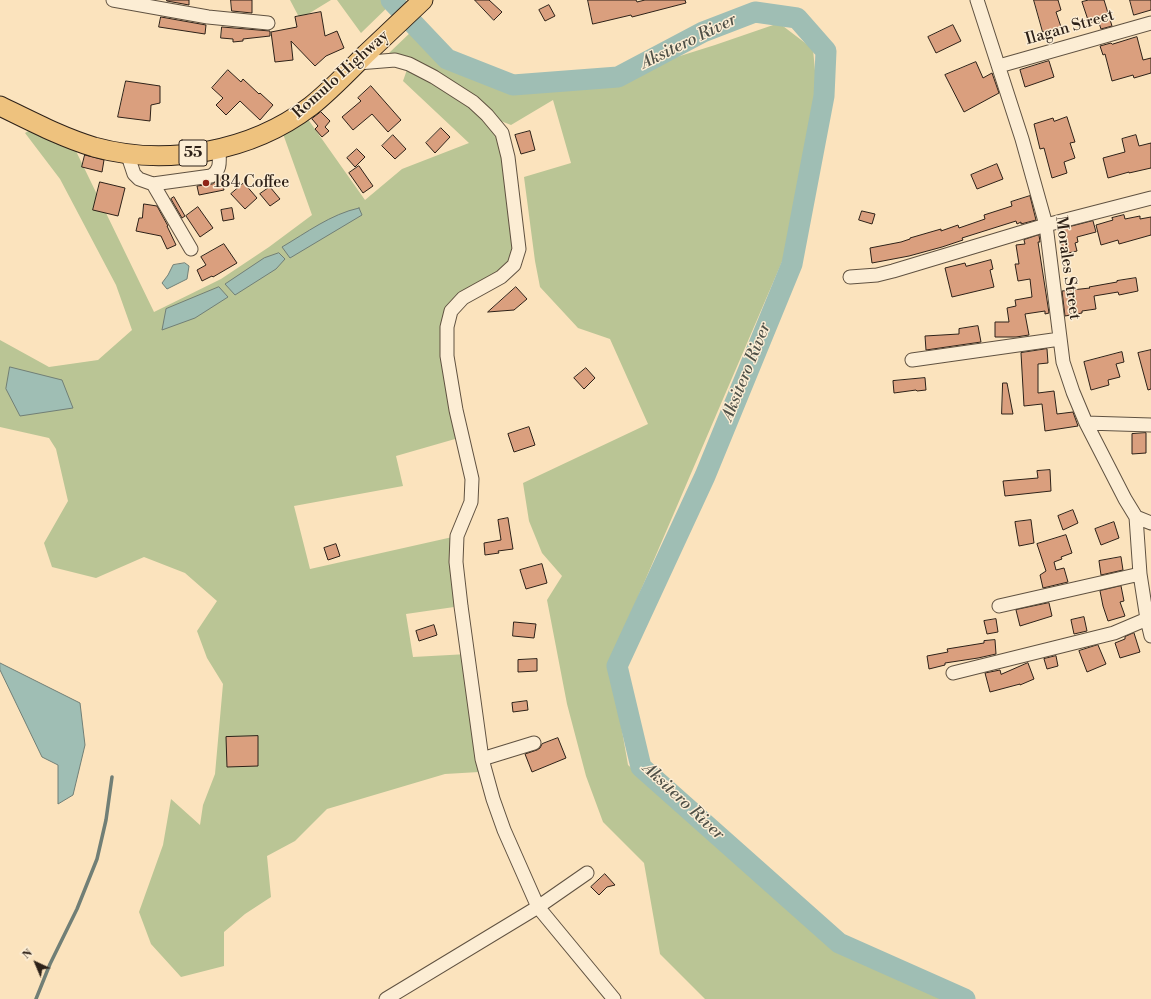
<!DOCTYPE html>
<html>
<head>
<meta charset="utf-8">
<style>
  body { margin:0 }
  #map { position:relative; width:1151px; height:999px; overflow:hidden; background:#fbe3bd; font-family:"Libre Bodoni",serif }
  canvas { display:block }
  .north { position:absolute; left:16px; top:943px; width:40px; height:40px; -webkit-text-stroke:3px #fcedd4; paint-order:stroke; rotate:316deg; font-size:11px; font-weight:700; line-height:16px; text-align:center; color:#2d2118 }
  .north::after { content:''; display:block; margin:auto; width:14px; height:18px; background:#2d2118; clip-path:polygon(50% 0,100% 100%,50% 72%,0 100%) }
</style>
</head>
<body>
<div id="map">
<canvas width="1151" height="999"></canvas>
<div class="north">N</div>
</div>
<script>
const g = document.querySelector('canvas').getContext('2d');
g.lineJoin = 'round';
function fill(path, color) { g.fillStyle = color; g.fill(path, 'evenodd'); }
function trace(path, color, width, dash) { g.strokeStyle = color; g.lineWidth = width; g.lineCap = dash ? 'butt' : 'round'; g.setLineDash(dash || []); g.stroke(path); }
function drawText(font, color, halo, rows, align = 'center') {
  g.font = font + ' "Libre Bodoni",serif'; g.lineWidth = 3; g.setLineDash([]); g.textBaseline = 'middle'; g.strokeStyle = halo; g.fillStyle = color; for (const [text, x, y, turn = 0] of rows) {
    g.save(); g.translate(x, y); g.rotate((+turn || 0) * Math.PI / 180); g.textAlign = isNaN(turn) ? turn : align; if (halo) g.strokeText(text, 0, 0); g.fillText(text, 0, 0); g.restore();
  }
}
fill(new Path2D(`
  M290 0H331L300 19Z
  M337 0H395L361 33Z
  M779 23 813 49 817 92 784 257 610 662 628 765 831 948 946 999H705L660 954 644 863 603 822 586 776 567 704 547 600 562 576 542 553 529 521 523 483 648 424 610 339 578 328 540 287 535 261 524 177 571 163 553 100 511 125 488 116 502 133 515 261 463 298 447 327 462 437 396 456 403 486 294 506 310 569 457 536 461 606 406 614 413 657 468 654 479 772 445 774 327 809 295 841 267 856 271 897 245 914 224 932V966L181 977 151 944 139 912 163 845 171 799 200 825 203 805 215 774 223 684 207 658 197 631 217 601 185 573 144 557 96 578 52 567 44 543 68 501 56 449 49 438 0 427V340L49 367 98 360 132 330 116 285 60 179 25 133 39 125 74 147 154 312 221 279 269 247 312 215 282 131 305 115 365 200 402 169 469 143 403 81 409 64 389 53 413 30 447 59 513 85 610 78 715 45Z`), '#bac595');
const water = new Path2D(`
  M359 208 362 215 290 258 282 247C306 233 331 214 359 208Z
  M279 253 285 259 276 269 235 295 225 284 264 258Z
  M185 263 189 266 187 279 167 289 162 283 168 275 173 265Z
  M219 287 228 297 195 318 162 330 166 309Z
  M10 367 62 380 73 408 20 416 6 389Z
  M0 663 80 703 85 745 73 795 58 804V765L42 757 0 670Z`);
fill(water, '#9fbeb4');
trace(water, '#717f76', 1);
trace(new Path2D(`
  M36 999 50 964 77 909 97 859 106 820 112 777`), '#717f76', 3.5);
trace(new Path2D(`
  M391 0 447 59 513 85 618 77 703 32 755 12 797 18 826 51 824 96 792 264 705 476 617 666 641 767 839 943 965 999`), '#9fbeb4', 21);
const building = new Path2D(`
  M167 0H189V5L167 1Z
  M231 0H252V13L232 11Z
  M475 0H489L502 12 494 20Z
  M588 0H636L637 2 645 0H685L686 3 632 17 631 15 593 24Z
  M1034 0H1058L1061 10 1056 12 1061 27 1043 32Z
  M1089 0H1104L1112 26 1101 29 1098 20 1089 23 1082 2Z
  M1130 0H1151V10L1134 15Z
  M549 5 555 16 545 21 539 10Z
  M321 12 325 36 337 31 344 48 326 56 315 66 291 41 293 60 275 62 271 32 297 27 295 17Z
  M161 17 206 25 205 34 159 27Z
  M953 25 961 41 936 53 928 37Z
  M222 27 270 31V36L243 39V41L233 42V39L221 38Z
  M1137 37 1143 60 1151 58V73L1134 78 1133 75 1112 81 1105 54 1103 55 1100 46 1111 43 1112 44Z
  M1049 61 1054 77 1025 87 1020 70Z
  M976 62 983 78 992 73 999 93 964 112 945 75Z
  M228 70 241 82 243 79 259 94 260 93 273 105 260 120 240 101 226 115 216 105 223 98 212 88Z
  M126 81 160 86V103L151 105 150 121 118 117Z
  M371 86 401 120 388 132 372 114 353 130 342 117 361 101 358 98Z
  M321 112 330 121 325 127 329 131 322 137 315 129 318 126 312 119Z
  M1067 117 1075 142 1070 143 1075 158 1064 162 1067 173 1052 178 1044 148 1040 149 1034 124 1053 118 1054 121Z
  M441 128 450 137 435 153 426 143Z
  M530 131 535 150 521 154 515 135Z
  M393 135 406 149 395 159 382 146Z
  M1136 135 1139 146 1151 143V168L1129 173V172L1108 178 1103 158 1125 152 1122 139Z
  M357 149 365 157 355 167 347 158Z
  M85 155 104 160 102 172 82 167Z
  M997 164 1003 179 977 189 971 175Z
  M359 166 373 186 363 193 349 173Z
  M221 178 224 190 199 195 197 186 212 184Z
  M100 182 125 188 118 216 93 210Z
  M244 183 257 198 245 209 231 194Z
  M270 187 280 199 270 206 260 194Z
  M1030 196 1036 220 1021 224V222L1017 224 1016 221 962 238 963 240 942 247 909 256 872 263 870 248 901 242 910 239V238L941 229V231L958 225 959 228 985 219 984 215 1012 206 1011 202Z
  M174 197 185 216 182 218 171 199Z
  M144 204 157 206 168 226H167L176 245 167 249 161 236 136 231 139 218H142Z
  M198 207 213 228 200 237 186 216Z
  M232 208 234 219 223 221 221 210Z
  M862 211 875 214 872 224 859 220Z
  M1124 215 1125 219 1140 216V219L1151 217V235L1119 244 1118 240 1101 245 1096 225 1113 220 1112 218Z
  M1093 221 1096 232 1077 237 1078 242 1075 243 1077 251 1064 254 1058 230Z
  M1039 235 1040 242H1038L1049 313 1045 314V311L1025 314 1029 335 1016 337H995V322H1009L1007 308 1016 306 1015 300 1032 297 1030 279 1018 281 1015 264H1019L1016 245 1025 244 1024 240Z
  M224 244 237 263 213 277 212 276 202 281 197 270 206 265 201 257Z
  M991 260 993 269 990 270 994 287 952 297 945 268 965 263 966 266Z
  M1136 278 1138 291 1119 295 1118 292 1094 296 1096 309 1082 311V313L1065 316 1062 291 1090 288 1089 287 1117 282V281Z
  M516 287 527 299 514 310 488 312Z
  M978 326 981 342 926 350 925 336 959 334V329Z
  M1047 349 1048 363 1038 364V393L1054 391 1057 414 1073 412 1078 426 1045 431 1042 404 1024 406 1021 353Z
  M1151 350V389L1148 390 1138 353Z
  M1122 352 1124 362 1116 364 1120 377 1108 380 1109 385 1091 390 1084 362Z
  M586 368 595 378 584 389 574 378Z
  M925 378 926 390 917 391 916 390 894 393 893 381Z
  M1003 383H1007L1013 414H1002Z
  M529 427 535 445 514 452 508 434Z
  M1146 433V453L1132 454V434Z
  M1050 470 1051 491 1005 496 1003 481 1038 478 1037 471Z
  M1073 510 1078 523 1063 530 1058 516Z
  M508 518 513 549 498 551 499 553 485 555 484 543 501 540 498 520Z
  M1031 520 1034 543 1019 546 1015 522Z
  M1114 522 1119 538 1101 545 1095 529Z
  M1066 535 1072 553 1061 557 1062 559 1054 562 1056 570 1064 568 1068 582 1043 588 1040 575 1046 571 1037 544Z
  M336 544 340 556 328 560 324 548Z
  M1121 557 1123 570 1101 575 1099 561Z
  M542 564 547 583 526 589 520 570Z
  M1121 586 1124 601 1120 602 1125 616 1108 621 1103 606 1100 591Z
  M1049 603 1052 616 1020 626 1016 610Z
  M1084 617 1087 631 1074 634 1071 620Z
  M996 619 998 632 987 634 984 621Z
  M514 622 536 624 534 638 513 636Z
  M434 625 437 635 419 641 416 631Z
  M1134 633 1140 652 1120 658 1115 643 1125 639V637Z
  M995 640 996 654 978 658 945 663V665L929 669 927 656 948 652 947 649 984 643V641Z
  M1098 645 1106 664 1087 672 1079 651Z
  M1056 656 1058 666 1047 669 1044 659Z
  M537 659V671L518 672V660Z
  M1028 663 1034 679 1020 685V684L990 692 985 673 1000 670 1001 674Z
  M527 701 528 710 513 712 512 703Z
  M258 736V766L227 767 226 737Z
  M558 738 566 758 532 772 525 754 537 750 540 748 542 744Z
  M605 874 615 885 607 887 599 895 591 887Z`);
fill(building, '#da9f7e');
trace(building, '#2d2118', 1);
const minor = new Path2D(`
  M113 0 208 17 268 23
  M977 0 1022 139 1046 225 1063 362 1073 392 1086 423 1125 499 1136 517 1151 523
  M358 63 395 60 409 64 434 77 473 102 487 115 502 133 508 157 519 249 514 265 501 277 463 298 451 311 447 327V356L456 410 472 479 471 502 457 536 456 562 461 606 482 759 493 799 504 830 538 907 386 999
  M999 66 1151 23
  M127 153 134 174 139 179 153 184 211 176C222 170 219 160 219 149
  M153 184 191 249
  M850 277 877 275 893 271 1046 225 1151 198
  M912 360 1060 339
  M1086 423 1151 425
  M999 606 1140 574
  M1147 619 1151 636
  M953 673 1114 633 1147 619 1140 574 1136 517
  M482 759 534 743
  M587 873 538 907 614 999`);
const highway = new Path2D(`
  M0 106C31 121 61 137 94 147 166 167 251 152 311 106 330 91 348 72 366 54 385 36 404 18 423 0`);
trace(minor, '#605241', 15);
trace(highway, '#2d2118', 21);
trace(minor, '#fcedd4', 13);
trace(highway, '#eec27e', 19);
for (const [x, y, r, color] of [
  [206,183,4,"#8f2418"]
]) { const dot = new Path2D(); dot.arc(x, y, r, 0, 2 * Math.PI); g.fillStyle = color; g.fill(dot); trace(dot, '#fcedd4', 1.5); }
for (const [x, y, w] of [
  [193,153,28]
]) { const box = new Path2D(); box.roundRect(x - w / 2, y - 13, w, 26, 3); g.fillStyle = '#fcedd4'; g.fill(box); trace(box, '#2d2118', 1); }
drawText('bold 15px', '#2d2118', null, [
  ["55",193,153]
]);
drawText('16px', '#2d2118', '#fcedd4', [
  ["Ilagan Street",1070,28,-16],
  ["Romulo Highway",341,75,-42],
  ["Morales Street",1067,268,82]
]);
drawText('16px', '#2d2118', '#fcedd4', [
  ["184 Coffee",214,183]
], 'left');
drawText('italic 17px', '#4f5047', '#fcedd4', [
  ["Aksitero River",689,42,-26],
  ["Aksitero River",747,372,-68],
  ["Aksitero River",683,802,43]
]);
</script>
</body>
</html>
